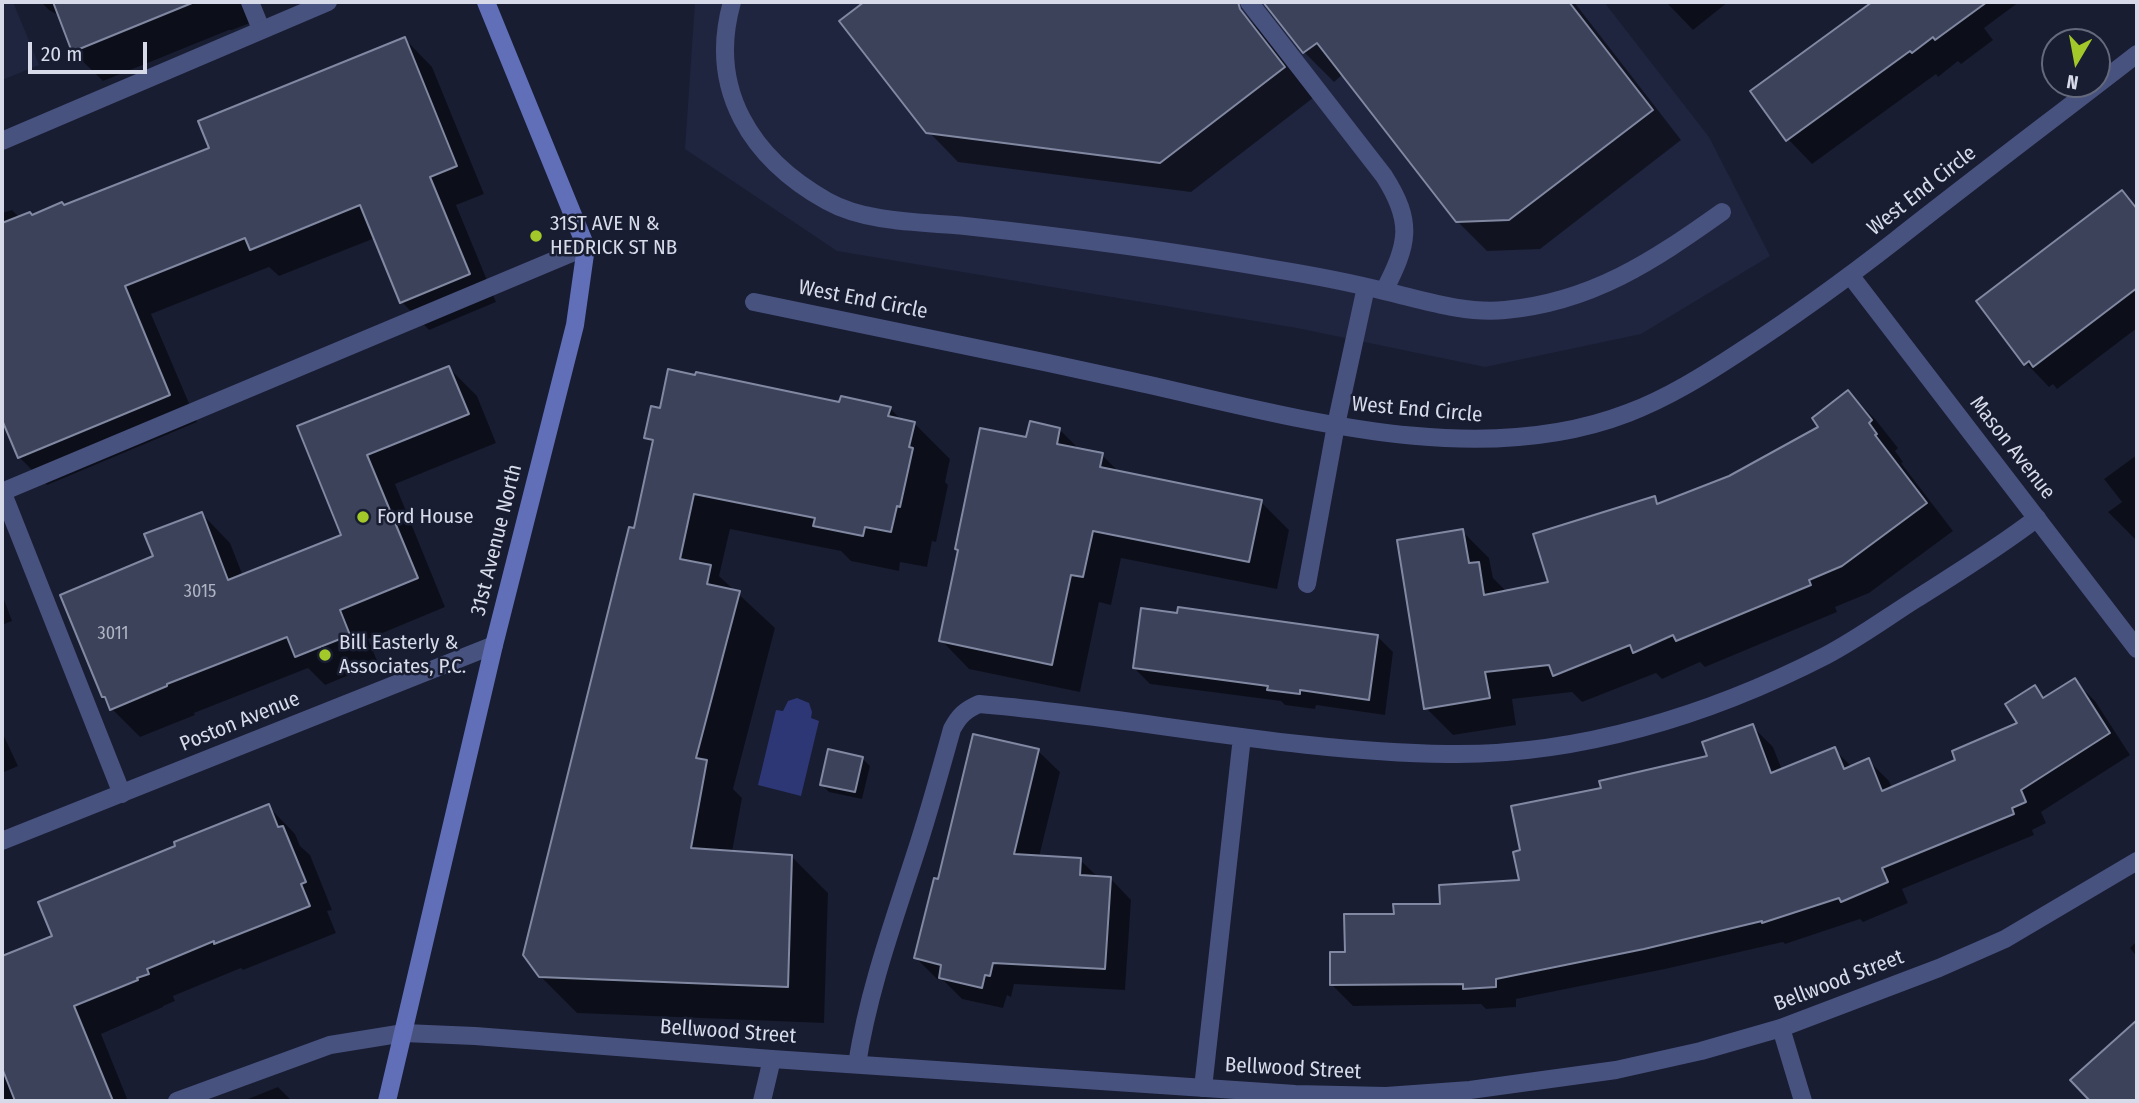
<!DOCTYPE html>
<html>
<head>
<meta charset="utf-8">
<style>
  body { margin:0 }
  #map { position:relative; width:2139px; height:1103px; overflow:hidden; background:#181d32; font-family:"Fira Sans Condensed",sans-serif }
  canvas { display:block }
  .frame { position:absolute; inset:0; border:4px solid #d7dbe9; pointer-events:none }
  .north { position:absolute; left:2041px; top:28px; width:70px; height:70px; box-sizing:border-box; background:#181d32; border:2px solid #64697b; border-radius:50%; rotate:190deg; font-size:19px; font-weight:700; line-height:28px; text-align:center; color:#d7dbe9 }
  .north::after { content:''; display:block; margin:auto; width:24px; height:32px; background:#a2c929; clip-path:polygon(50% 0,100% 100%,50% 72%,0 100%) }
  .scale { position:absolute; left:28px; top:42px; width:119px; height:32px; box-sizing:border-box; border:4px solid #d7dbe9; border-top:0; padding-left:9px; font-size:21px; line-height:24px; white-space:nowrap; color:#d7dbe9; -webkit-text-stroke:5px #181d32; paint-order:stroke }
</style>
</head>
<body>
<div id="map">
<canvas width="2139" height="1103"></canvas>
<div class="frame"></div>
<div class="north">N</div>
<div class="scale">20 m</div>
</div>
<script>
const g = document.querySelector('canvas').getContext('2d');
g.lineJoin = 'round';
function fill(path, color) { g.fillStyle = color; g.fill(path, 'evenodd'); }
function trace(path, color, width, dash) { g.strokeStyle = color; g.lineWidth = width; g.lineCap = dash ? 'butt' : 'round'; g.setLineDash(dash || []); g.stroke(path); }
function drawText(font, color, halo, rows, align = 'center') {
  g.font = font + ' "Fira Sans Condensed",sans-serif'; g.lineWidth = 5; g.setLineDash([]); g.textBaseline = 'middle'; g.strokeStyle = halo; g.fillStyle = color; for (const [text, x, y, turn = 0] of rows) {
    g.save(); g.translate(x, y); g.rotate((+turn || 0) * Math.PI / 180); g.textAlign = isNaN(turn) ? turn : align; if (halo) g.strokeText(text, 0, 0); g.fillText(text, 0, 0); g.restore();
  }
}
fill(new Path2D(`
  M2 2H13L39 65 2 80Z
  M695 2H1604L1709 137 1770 256 1641 334 1485 367 1297 328 837 251 685 149Z`), '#20253f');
fill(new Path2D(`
  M797 698 809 703 812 712 811 718 819 721 801 796 758 785 776 710 783 711 788 701Z`), '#2d3775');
fill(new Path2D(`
  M41 2H242L250 23 232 30H229L103 81 73 52 58 15 49 10Z
  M868 2H1219L1230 16 1239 9 1269 39 1313 98 1191 192 958 162 928 131 841 22Z
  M1265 2H1574L1681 140 1540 249 1487 251 1457 221 1343 74 1334 82 1304 52Z
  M1666 2H1728L1693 30Z
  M1875 2H2019L1984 28 1993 40 1961 64 1958 61 1938 77 1936 74 1812 164 1788 139 1752 91Z
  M405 39 432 67 484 194 456 205 496 302 429 330 402 302 375 238 279 276 269 267 151 314 197 422 47 485 19 457 2 415V213L12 210 20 218 32 216 64 207 211 149Z
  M2122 192 2137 207V328L2057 389 2053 384 2049 387 2026 363Z
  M449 368 477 396 496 443 395 484 445 607 368 639 378 663 325 685 308 668 194 713 195 715 140 737 112 709 104 696 155 557 202 514 230 543 243 576 343 536 299 427Z
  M1848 392 1875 419 1898 448 1895 451 1903 462 1901 463 1953 531 1869 593 1835 607 1837 612 1705 667 1700 662 1662 679 1656 673 1582 702 1572 692 1512 699 1516 725 1453 735 1426 708 1462 531 1489 558 1493 578 1506 591 1551 583 1654 498 1661 505 1729 478 1821 428Z
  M840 404 890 408 902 421 914 423 950 459 945 482 948 485 936 542 932 541 927 567 900 562 899 571 851 561 841 551 730 529 719 576 775 628 733 789 742 798 732 852 792 857 828 893 824 1023 577 1013 540 976 654 445 646 437 661 410Z
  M1059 429 1081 451 1102 455 1120 473 1261 502 1289 530 1277 589 1121 558 1111 605 1099 602 1080 692 969 669 941 640 959 551 956 549 1028 439Z
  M2137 455V541L2108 512 2122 502 2104 479Z
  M2 594 12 621 2 625Z
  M1377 636 1393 652 1385 715 1316 705 1315 709 1285 705 1281 701 1150 684 1134 668Z
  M2074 680 2095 701 2130 755 2041 812 2046 823 2032 830 2034 835 1902 889 1908 903 1863 922 1860 919 1785 944 1783 942 1665 969 1516 999V1007L1486 1009 1481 1004 1353 1006 1332 985 1347 953 1395 915 1442 905 1521 882 1522 852 1603 790 1710 757 1752 726 1773 747 1782 770 1834 749 1852 767 1868 760 1889 781 1892 788 1957 761 2020 724 2035 687 2046 698Z
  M2 732 18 766 2 773Z
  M1038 751 1060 772 1039 857 1080 860 1098 877 1110 878 1131 900 1125 990 1014 984 1011 997 1007 995 1003 1008 962 999 944 981 937 979 916 958 940 881Z
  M862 758 870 766 862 799 829 792 821 784Z
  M268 806 295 834 300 846 310 855 332 910 327 911 336 933 243 970 241 968 173 996 175 1001 163 1006V1007L101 1034 128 1101H2V958L54 937 178 847Z
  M2137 941V957L2130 948Z
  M2137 1022V1101H2092L2073 1080Z
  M278 1087 292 1101H243Z`), '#0007');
const building = new Path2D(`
  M53 2H191L192 3 72 52Z
  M864 2H1238L1240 9 1285 67 1160 163 926 133 839 21Z
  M1263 2H1569L1653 110 1509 220 1456 222 1317 43 1303 53Z
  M1872 2H1987L1935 40 1933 37 1912 53 1910 51 1786 141 1750 91Z
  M405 37 457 166 430 177 470 274 400 303 360 205 250 250 245 238 125 286 170 395 18 458 2 420V223L30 212 32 215 62 202 64 205 209 148 198 121Z
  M2122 190 2137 209V288L2033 367 2029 361 2024 365 1976 301Z
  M449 366 469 414 367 455 418 578 340 610 350 635 295 657 287 637 167 684V686L110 710 105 697H102L60 595 153 556 144 534 202 512 228 580 341 535 297 426Z
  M668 369 695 375 696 372 839 402 841 396 891 407 888 416 915 422 909 447 913 448 900 507 897 506 891 532 865 527 863 536 813 526 815 518 694 494 680 559 711 565 707 584 740 591 696 758 707 760 691 848 792 855 788 987 539 977 523 955 629 527 634 528 653 440 644 438 651 406 660 408Z
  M1848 390 1872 420 1869 423 1877 434 1875 435 1927 503 1842 566 1809 580 1811 585 1676 641 1673 635 1633 653 1630 645 1553 676 1549 665 1485 672 1490 698 1424 709 1397 540 1463 529 1469 563 1479 562 1484 595 1548 582 1533 534 1655 496 1657 504 1729 476 1818 427 1812 418Z
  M1030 421 1060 428 1057 444 1103 453 1100 467 1262 500 1249 562 1093 531 1083 577 1071 575 1052 665 939 641 958 550 955 549 980 428 1026 437Z
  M1178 607 1378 635 1369 700 1300 690V694L1267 690 1268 686 1133 668 1141 608 1177 613Z
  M2075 678 2110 733 2021 790 2026 802 2012 808 2014 814 1882 868 1888 882 1841 902 1839 898 1762 923V921L1644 949 1496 979V987L1463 989V984L1330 985V952H1345L1344 914H1394L1393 904H1440L1439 885 1519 880 1513 852 1520 850 1511 806 1601 788 1599 781 1707 756 1702 742 1753 724 1771 773 1835 747 1844 769 1869 758 1882 791 1955 760 1952 751 2017 723 2005 704 2035 685 2043 698Z
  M973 734 1039 749 1014 854 1081 858 1080 875 1111 877 1105 969 993 963 990 976 985 975 982 988 939 978 941 965 914 958 934 878 938 879Z
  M828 749 863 757 855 792 820 785Z
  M269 804 278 827 283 826 306 882 301 884 310 906 214 944V941L147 969 149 974 137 978 138 980 74 1006 113 1101H15L2 1068V956L52 936 38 902 175 846 174 842Z
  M2137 1020V1101H2090L2070 1080Z`);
fill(building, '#3c4259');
trace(building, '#8188a2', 2);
trace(new Path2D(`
  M250 2 261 29
  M732 2C707 90 752 159 827 201 866 223 922 222 965 226 1068 237 1172 251 1274 269 1311 275 1348 282 1384 291 1423 300 1464 314 1505 310 1592 302 1653 261 1722 212
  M1249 2 1384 176C1414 223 1408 244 1384 291
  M2 491 122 794
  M2 492 586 247
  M1307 584 1336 425 1366 287
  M1781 1028 1803 1101
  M857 1064C868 993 892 926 914 858 928 816 940 772 952 729 959 716 965 710 979 704 1135 717 1290 752 1448 754 1578 756 1710 715 1825 656 1856 640 1886 618 1916 599 1957 573 1998 548 2037 518
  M1203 1088 1242 737
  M177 1101 330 1045 404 1033
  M762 1101 772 1059`), '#48527f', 18);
trace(new Path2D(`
  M2 141 328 2
  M1850 275 2137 649
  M754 302C879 327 1003 353 1127 380 1284 414 1473 473 1628 413 1668 398 1706 374 1741 351 1795 316 1846 279 1896 240 1976 177 2057 116 2137 54
  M2 841 494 645
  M404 1033 475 1036 772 1059 1295 1094 1386 1096 1470 1090 1616 1070 1701 1051 1781 1028 1939 968 2005 939 2137 861`), '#48527f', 18);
trace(new Path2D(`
  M387 1101 494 645 575 325 586 247 486 2`), '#606fb7', 18);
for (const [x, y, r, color] of [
  [536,236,7,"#a2c929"],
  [363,517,7,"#a2c929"],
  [325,655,7,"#a2c929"]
]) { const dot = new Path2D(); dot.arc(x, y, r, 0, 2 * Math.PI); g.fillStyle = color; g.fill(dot); trace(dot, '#181d32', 2.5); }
drawText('18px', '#b0b5c5', null, [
  ["3015",200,592],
  ["3011",113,634]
]);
drawText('21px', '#d7dbe9', '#181d32', [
  ["West End Circle",1922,191,-38],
  ["West End Circle",863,300,11],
  ["West End Circle",1417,410,5],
  ["Mason Avenue",2012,448,52],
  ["31st Avenue North",497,540,-76],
  ["Poston Avenue",240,722,-22],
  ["Bellwood Street",1839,981,-21],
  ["Bellwood Street",728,1032,4],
  ["Bellwood Street",1293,1069,3]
]);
drawText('21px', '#d7dbe9', '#181d32', [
  ["31ST AVE N &",550,224],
  ["HEDRICK ST NB",550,248],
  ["Ford House",377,517],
  ["Bill Easterly &",339,643],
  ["Associates, P.C.",339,667]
], 'left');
</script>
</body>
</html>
